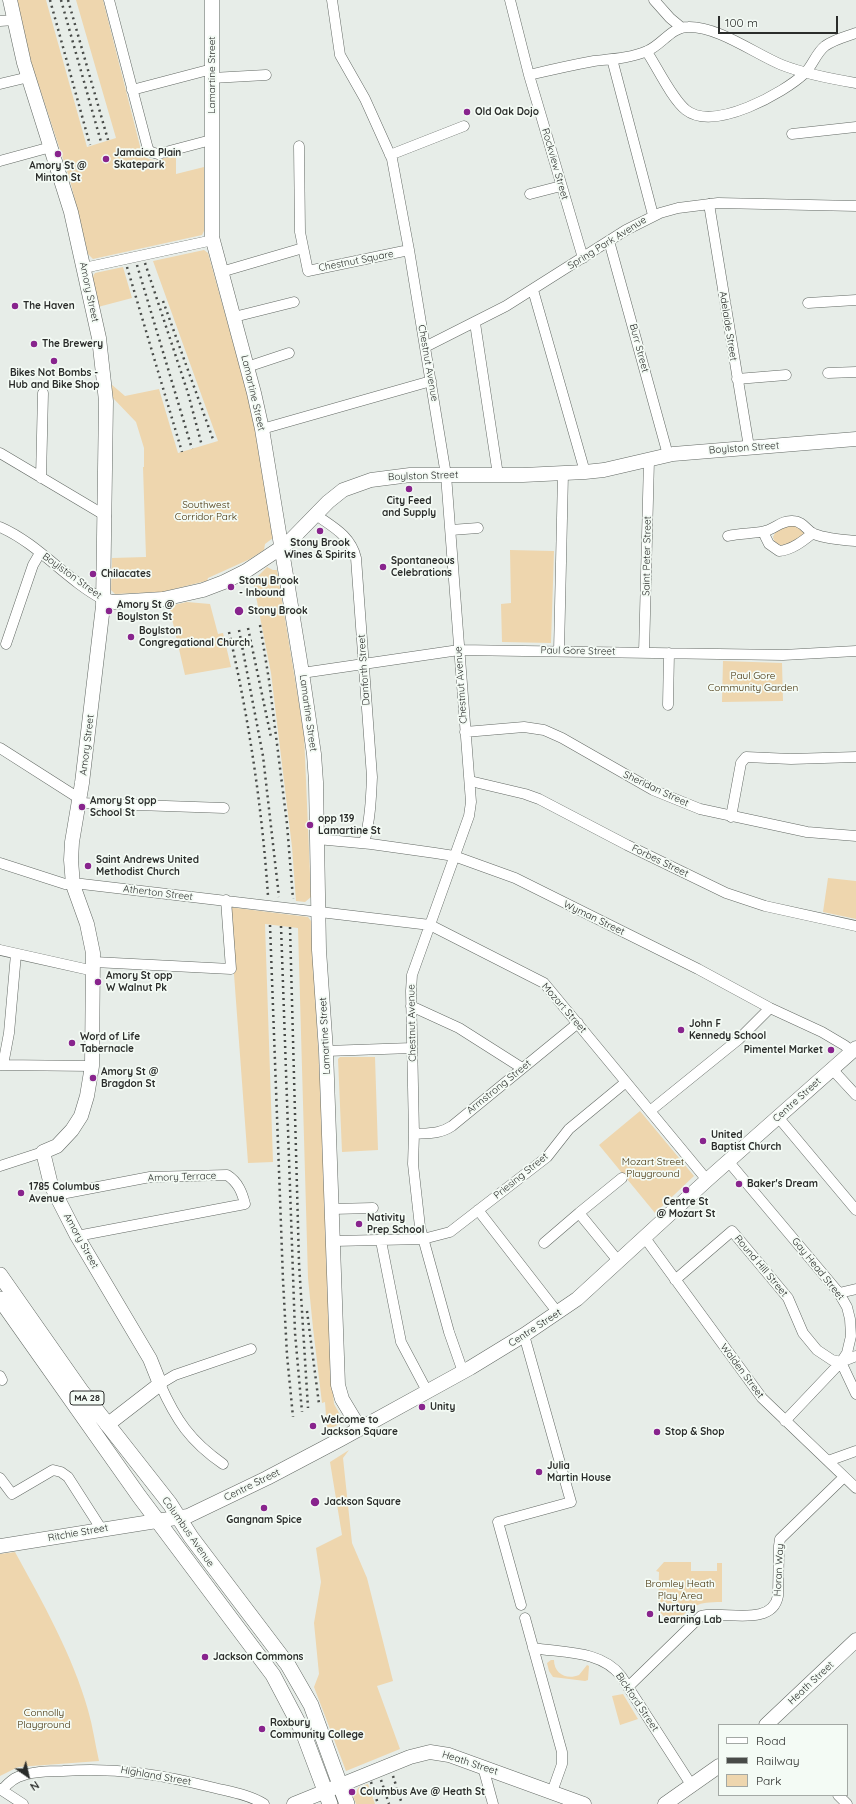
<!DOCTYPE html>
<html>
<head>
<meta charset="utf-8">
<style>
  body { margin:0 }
  #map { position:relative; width:856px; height:1804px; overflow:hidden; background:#e7ede8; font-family:Quicksand,sans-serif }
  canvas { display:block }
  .legend { position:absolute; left:718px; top:1724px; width:130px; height:72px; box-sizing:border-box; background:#f4fbf5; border:1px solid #a3a8a4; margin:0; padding:5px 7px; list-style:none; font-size:12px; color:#2a2c2a }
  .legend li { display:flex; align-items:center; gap:8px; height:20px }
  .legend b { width:20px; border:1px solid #a3a8a4 }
  .north { position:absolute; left:8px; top:1756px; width:40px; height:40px; -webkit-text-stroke:3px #f4fbf5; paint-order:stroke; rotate:146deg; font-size:11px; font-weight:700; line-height:16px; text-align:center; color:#2a2c2a }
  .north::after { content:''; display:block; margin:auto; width:14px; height:18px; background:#2a2c2a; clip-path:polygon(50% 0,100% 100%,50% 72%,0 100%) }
  .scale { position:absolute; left:718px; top:16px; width:120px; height:18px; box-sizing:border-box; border:2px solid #2a2c2a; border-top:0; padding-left:5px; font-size:12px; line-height:14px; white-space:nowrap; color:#2a2c2a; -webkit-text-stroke:3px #f4fbf5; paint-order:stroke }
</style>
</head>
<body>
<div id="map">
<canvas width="856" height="1804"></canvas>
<ul class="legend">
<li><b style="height:5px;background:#fff"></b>Road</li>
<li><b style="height:5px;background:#484b48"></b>Railway</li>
<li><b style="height:11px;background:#eed6ae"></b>Park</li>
</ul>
<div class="north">N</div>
<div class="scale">100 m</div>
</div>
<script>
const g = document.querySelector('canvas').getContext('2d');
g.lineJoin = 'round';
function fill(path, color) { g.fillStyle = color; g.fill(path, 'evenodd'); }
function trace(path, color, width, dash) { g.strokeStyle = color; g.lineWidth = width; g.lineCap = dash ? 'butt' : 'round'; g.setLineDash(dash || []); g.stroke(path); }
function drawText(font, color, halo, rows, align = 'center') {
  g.font = font + ' Quicksand,sans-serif'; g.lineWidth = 3.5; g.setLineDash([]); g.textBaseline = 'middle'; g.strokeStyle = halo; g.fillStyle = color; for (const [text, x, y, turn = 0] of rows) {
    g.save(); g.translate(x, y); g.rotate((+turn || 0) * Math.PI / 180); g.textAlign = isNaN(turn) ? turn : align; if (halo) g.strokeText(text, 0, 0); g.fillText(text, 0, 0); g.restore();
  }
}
fill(new Path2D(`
  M17 0H46L87 147 116 138 76 0H103L142 154C152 165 164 158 176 154V174L204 167V231L202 235 93 259 88 254 70 180 31 62Z
  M204 250 208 253 246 389 254 425 273 538 265 544 264 550 250 559 208 578 207 581 202 582 162 592 115 594 111 590 112 558 146 557 143 467H144V448L136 422 112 397 111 384 125 396 159 389 178 453 218 441 153 261Z
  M123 267 132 298 98 307 92 278 95 273Z
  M794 524 806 532 796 541 782 546 775 543 773 537C777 527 785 526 794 524Z
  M510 550 554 551 551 643 502 642 501 604 511 603Z
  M267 567 273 570H277L304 734 311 897 305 902 296 901 292 847 271 673 253 581Z
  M187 602 210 604 218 634 223 633 231 667 185 675 169 606Z
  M723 661 782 663 783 701 722 702Z
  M828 878 856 881V919L823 912Z
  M229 907 308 917 311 921 326 1188 329 1270 330 1358 334 1404 344 1422 327 1430 325 1402 322 1403 313 1328 308 1278 298 928 265 924 273 1162 248 1163Z
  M340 1057H375L378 1150 342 1152 338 1059Z
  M640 1111 694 1176 655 1213 599 1145Z
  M349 1450 343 1458 352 1543 367 1578 393 1681 377 1686 400 1749 346 1771 314 1687 319 1674 314 1623 321 1582 316 1548 342 1535 330 1462Z
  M15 1552C42 1601 73 1656 88 1710 93 1727 95 1744 99 1761L18 1767 0 1776V1554Z
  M664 1562H691V1571H717V1563H722V1602C696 1602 694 1605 676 1622L674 1618 669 1622 658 1610 659 1572 656 1571Z
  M551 1660H554C554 1674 567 1680 579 1675L587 1665 589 1666 588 1680 585 1681 553 1677 549 1671 547 1663Z
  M623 1694 638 1719 620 1725 612 1696Z
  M368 1784 375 1804H356L353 1796 359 1787Z`), '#eed6ae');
const street = new Path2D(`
  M109 0 148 149 151 152 158 154 211 140
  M332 0 340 55 365 99 392 159 409 250 446 475 471 802 469 816 412 975 411 991 414 1134 413 1164 420 1227 449 1332 463 1372
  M510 0 529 75 583 258
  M654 0 670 18 682 28
  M0 21 14 20
  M647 52C657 67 672 99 686 110 714 132 784 93 805 73 813 65 816 53 825 46 835 39 845 37 856 33
  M612 59 653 215
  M529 75C550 70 572 65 594 61 612 59 631 58 647 51 662 45 671 27 688 27 718 26 755 54 782 65 805 74 832 79 856 83
  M212 78 266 75
  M0 84 29 77
  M132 90 212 69
  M792 134 856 127
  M299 146 300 232 308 271 409 250
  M390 155 464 126
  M0 161 51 147
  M530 194 561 186
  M709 204 749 447
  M609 241 668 455
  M84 268 213 240
  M221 272 303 248
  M533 290 585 472
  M808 303 856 300
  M234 317 294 302
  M475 323 498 475
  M425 347 506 306 626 230 660 213 678 208 718 203 856 206
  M247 367 289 353
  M828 373 856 372
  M737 379 786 375
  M262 429 431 381
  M0 453 106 516
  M41 478 43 393
  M316 515C333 527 351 536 356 558L372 777C371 800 370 821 364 843
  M0 527C39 544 66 580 104 600
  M451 530 478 528
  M766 531 765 536 769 544 779 551C792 550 803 541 813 533
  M728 536C741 533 753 534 765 531 775 529 781 520 793 521 803 521 806 530 814 534 827 539 842 540 856 541
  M6 644 33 565 40 553
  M559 651 563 474
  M644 653 649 460
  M302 673 459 650 783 655 856 651
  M668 705 669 653
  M465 732 524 727 544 730 562 738 653 790 700 809 807 832 856 836
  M0 748 80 799
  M470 781 525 794 539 799 627 845 726 893 765 906 856 926
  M79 803 224 808
  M731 817 741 763 746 757 791 759 856 757
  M317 839 371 844 435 853 454 856 515 878 698 969 770 1008 822 1032 844 1045 852 1051
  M0 863 65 884H82L430 925 544 983 707 1180
  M0 950 94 971
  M94 962 231 969 226 900
  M411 1006 459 1028 522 1068
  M326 1051 412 1048
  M0 1065 92 1066
  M3 1065 9 1033 16 954
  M832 1069 856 1095
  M650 1111 739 1039 770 1008
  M778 1117 856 1210
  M414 1134C429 1133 440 1134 452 1126L578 1023
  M728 1161 839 1293 847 1307 850 1319 851 1336 847 1353 841 1362 785 1421
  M0 1166 43 1152
  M56 1195 150 1177 227 1175C238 1182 242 1192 245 1204L77 1236
  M332 1209 373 1208
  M478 1210 558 1313
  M645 1238 762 1398 856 1488
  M334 1241 423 1239 450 1232 547 1157 569 1129 626 1082
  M381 1241 401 1342 427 1391
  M544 1243 579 1213
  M619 1262 579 1213 622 1178
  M675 1280 732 1231 788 1298 803 1333 817 1350 832 1360 841 1362 856 1356
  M839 1293 856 1289
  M841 1362 856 1394
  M0 1376 2 1380
  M828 1461 856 1451
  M223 1464C190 1441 176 1420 160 1384L175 1375 251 1349
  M0 1478 12 1494 53 1470 61 1472 68 1477 102 1530
  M521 1605 498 1522 571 1502 524 1335
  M525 1618 562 1752V1764L552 1792
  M533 1648C563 1653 601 1650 621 1676L692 1786
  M628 1687 701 1616C723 1610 772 1628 778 1596L779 1546 780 1539 844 1477
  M483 1767 493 1804
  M0 1789 23 1804
  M2 1790C8 1783 14 1777 24 1775 36 1771 50 1771 63 1771 117 1767 163 1775 215 1788 231 1792 250 1795 264 1804
  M838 1795 847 1804`);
const secondary = new Path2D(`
  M10 0 24 63 71 212 99 338 106 401 103 606 82 783 72 842 71 860 73 885 87 924 93 953 92 1066 87 1096 81 1116 72 1130 57 1146 43 1152 51 1185 56 1195 77 1236 150 1359 160 1384 107 1425
  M212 0V237L254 393 262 429 302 673 314 754 316 782 319 950 326 1051 338 1385 342 1399 360 1429
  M104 600 114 602 163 599 203 590 224 582 246 571 288 543 328 502 343 490 371 480 410 475H523L585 472 604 470 673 454 856 439
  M0 1546 188 1516 267 1478 341 1439 470 1368 524 1335 577 1299 707 1180 856 1048
  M766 1725 856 1640
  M294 1804 410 1757 430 1752 449 1755 584 1804
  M665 1804 719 1766`);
const primary = new Path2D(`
  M0 1275 82 1392 170 1504 191 1537 288 1665 311 1705 347 1804
  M0 1299 139 1496 273 1675 303 1732 330 1804`);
trace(street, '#636964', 11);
trace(secondary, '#636964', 15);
trace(primary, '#636964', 16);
trace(street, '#fff', 10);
trace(secondary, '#fff', 14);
trace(primary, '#fff', 15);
trace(new Path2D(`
  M50 0 90 145
  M61 0 101 142
  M68 0 108 140
  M145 263 188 393 202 446
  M137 265 192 449
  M127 267 182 452
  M163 301 214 442
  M260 625 269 680 287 824 293 899
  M248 628 271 737
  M239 630 263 756 279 897
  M229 632C249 719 262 807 268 896
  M270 925 283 1280 287 1355 293 1417
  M281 926 295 1333 302 1412
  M290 927 299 1263 308 1408
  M307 1311 319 1404
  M393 1776 402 1804
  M381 1780 389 1804
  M371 1782 378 1804`), '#484b48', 2.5, [2, 4]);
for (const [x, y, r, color] of [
  [467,112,4,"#88248d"],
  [58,154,4,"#88248d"],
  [106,159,4,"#88248d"],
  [15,306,4,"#88248d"],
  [34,344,4,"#88248d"],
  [54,361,4,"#88248d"],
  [409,489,4,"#88248d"],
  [320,531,4,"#88248d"],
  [383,567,4,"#88248d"],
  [93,574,4,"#88248d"],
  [231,587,4,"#88248d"],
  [109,611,4,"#88248d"],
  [239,611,5,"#88248d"],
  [131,637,4,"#88248d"],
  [82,807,4,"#88248d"],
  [310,825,4,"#88248d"],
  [88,866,4,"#88248d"],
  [98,982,4,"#88248d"],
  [681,1030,4,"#88248d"],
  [72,1043,4,"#88248d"],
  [831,1050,4,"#88248d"],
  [93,1078,4,"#88248d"],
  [703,1141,4,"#88248d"],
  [739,1184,4,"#88248d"],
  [686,1190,4,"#88248d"],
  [21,1193,4,"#88248d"],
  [359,1224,4,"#88248d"],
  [422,1407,4,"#88248d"],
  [313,1426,4,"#88248d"],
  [657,1432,4,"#88248d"],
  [539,1472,4,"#88248d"],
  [315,1502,5,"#88248d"],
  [264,1508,4,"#88248d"],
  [650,1614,4,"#88248d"],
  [205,1657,4,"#88248d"],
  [262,1729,4,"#88248d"],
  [352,1792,4,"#88248d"]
]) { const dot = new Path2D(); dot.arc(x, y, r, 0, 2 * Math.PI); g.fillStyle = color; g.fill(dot); trace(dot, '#f4fbf5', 1.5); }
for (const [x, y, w] of [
  [87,1398,34]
]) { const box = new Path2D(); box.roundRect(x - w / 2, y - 7, w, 14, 3); g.fillStyle = '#f4fbf5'; g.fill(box); trace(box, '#2a2c2a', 1); }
drawText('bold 9px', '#2a2c2a', null, [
  ["MA 28",87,1398]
]);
drawText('10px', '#2a2c2a', '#f4fbf5', [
  ["Lamartine Street",212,75,-90],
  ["Rockview Street",555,164,74],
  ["Spring Park Avenue",607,243,-32],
  ["Chestnut Square",356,261,-11],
  ["Amory Street",89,292,78],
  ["Adelaide Street",728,326,81],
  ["Burr Street",639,348,75],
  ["Chestnut Avenue",428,363,80],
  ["Lamartine Street",253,393,77],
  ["Boylston Street",744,448,-4],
  ["Boylston Street",423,476,-2],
  ["Saint Peter Street",647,556,-89],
  ["Boylston Street",72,576,36],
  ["Paul Gore Street",578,651,1],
  ["Danforth Street",364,670,-94],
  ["Chestnut Avenue",461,685,-94],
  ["Lamartine Street",308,713,82],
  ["Amory Street",87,745,-83],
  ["Sheridan Street",656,789,25],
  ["Forbes Street",660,861,26],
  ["Atherton Street",158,893,7],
  ["Wyman Street",594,918,26],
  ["Mozart Street",564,1008,49],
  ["Chestnut Avenue",412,1023,-91],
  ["Lamartine Street",325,1036,-93],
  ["Armstrong Street",499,1087,-39],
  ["Centre Street",797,1100,-42],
  ["Priesing Street",521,1176,-39],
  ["Amory Terrace",182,1177,-2],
  ["Amory Street",81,1241,61],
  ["Round Hill Street",761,1266,50],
  ["Gay Head Street",818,1269,51],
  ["Centre Street",535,1328,-33],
  ["Walden Street",742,1371,53],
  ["Centre Street",252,1485,-26],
  ["Columbus Avenue",188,1532,55],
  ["Ritchie Street",78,1533,-10],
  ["Horan Way",779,1570,-87],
  ["Heath Street",811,1683,-43],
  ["Bickford Street",637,1702,56],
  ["Heath Street",470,1763,18],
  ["Highland Street",156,1776,10]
]);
drawText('bold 10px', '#2a2c2a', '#f4fbf5', [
  ["Old Oak Dojo",475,112],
  ["Jamaica Plain",114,153],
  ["Skatepark",114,165],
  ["Amory St @",58,166,"center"],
  ["Minton St",58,178,"center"],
  ["The Haven",23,306],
  ["The Brewery",42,344],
  ["Bikes Not Bombs -",54,373,"center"],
  ["Hub and Bike Shop",54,385,"center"],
  ["City Feed",409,501,"center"],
  ["and Supply",409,513,"center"],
  ["Stony Brook",320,543,"center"],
  ["Wines & Spirits",320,555,"center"],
  ["Spontaneous",391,561],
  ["Celebrations",391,573],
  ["Chilacates",101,574],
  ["Stony Brook",239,581],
  ["- Inbound",239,593],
  ["Amory St @",117,605],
  ["Boylston St",117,617],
  ["Stony Brook",248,611],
  ["Boylston",139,631],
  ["Congregational Church",139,643],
  ["Amory St opp",90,801],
  ["School St",90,813],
  ["opp 139",318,819],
  ["Lamartine St",318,831],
  ["Saint Andrews United",96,860],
  ["Methodist Church",96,872],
  ["Amory St opp",106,976],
  ["W Walnut Pk",106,988],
  ["John F",689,1024],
  ["Kennedy School",689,1036],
  ["Word of Life",80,1037],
  ["Tabernacle",80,1049],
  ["Pimentel Market",823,1050,"right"],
  ["Amory St @",101,1072],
  ["Bragdon St",101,1084],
  ["United",711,1135],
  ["Baptist Church",711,1147],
  ["Baker's Dream",747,1184],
  ["1785 Columbus",29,1187],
  ["Avenue",29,1199],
  ["Centre St",686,1202,"center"],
  ["@ Mozart St",686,1214,"center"],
  ["Nativity",367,1218],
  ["Prep School",367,1230],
  ["Unity",430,1407],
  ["Welcome to",321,1420],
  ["Jackson Square",321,1432],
  ["Stop & Shop",665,1432],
  ["Julia",547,1466],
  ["Martin House",547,1478],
  ["Jackson Square",324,1502],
  ["Gangnam Spice",264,1520,"center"],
  ["Nurtury",658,1608],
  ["Learning Lab",658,1620],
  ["Jackson Commons",213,1657],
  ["Roxbury",270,1723],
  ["Community College",270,1735],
  ["Columbus Ave @ Heath St",360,1792]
], 'left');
drawText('10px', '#422f07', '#f4fbf5', [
  ["Southwest",206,505],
  ["Corridor Park",206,517],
  ["Paul Gore",753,676],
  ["Community Garden",753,688],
  ["Mozart Street",653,1162],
  ["Playground",653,1174],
  ["Bromley Heath",680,1584],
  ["Play Area",680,1596],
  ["Connolly",44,1713],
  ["Playground",44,1725]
]);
</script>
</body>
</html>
